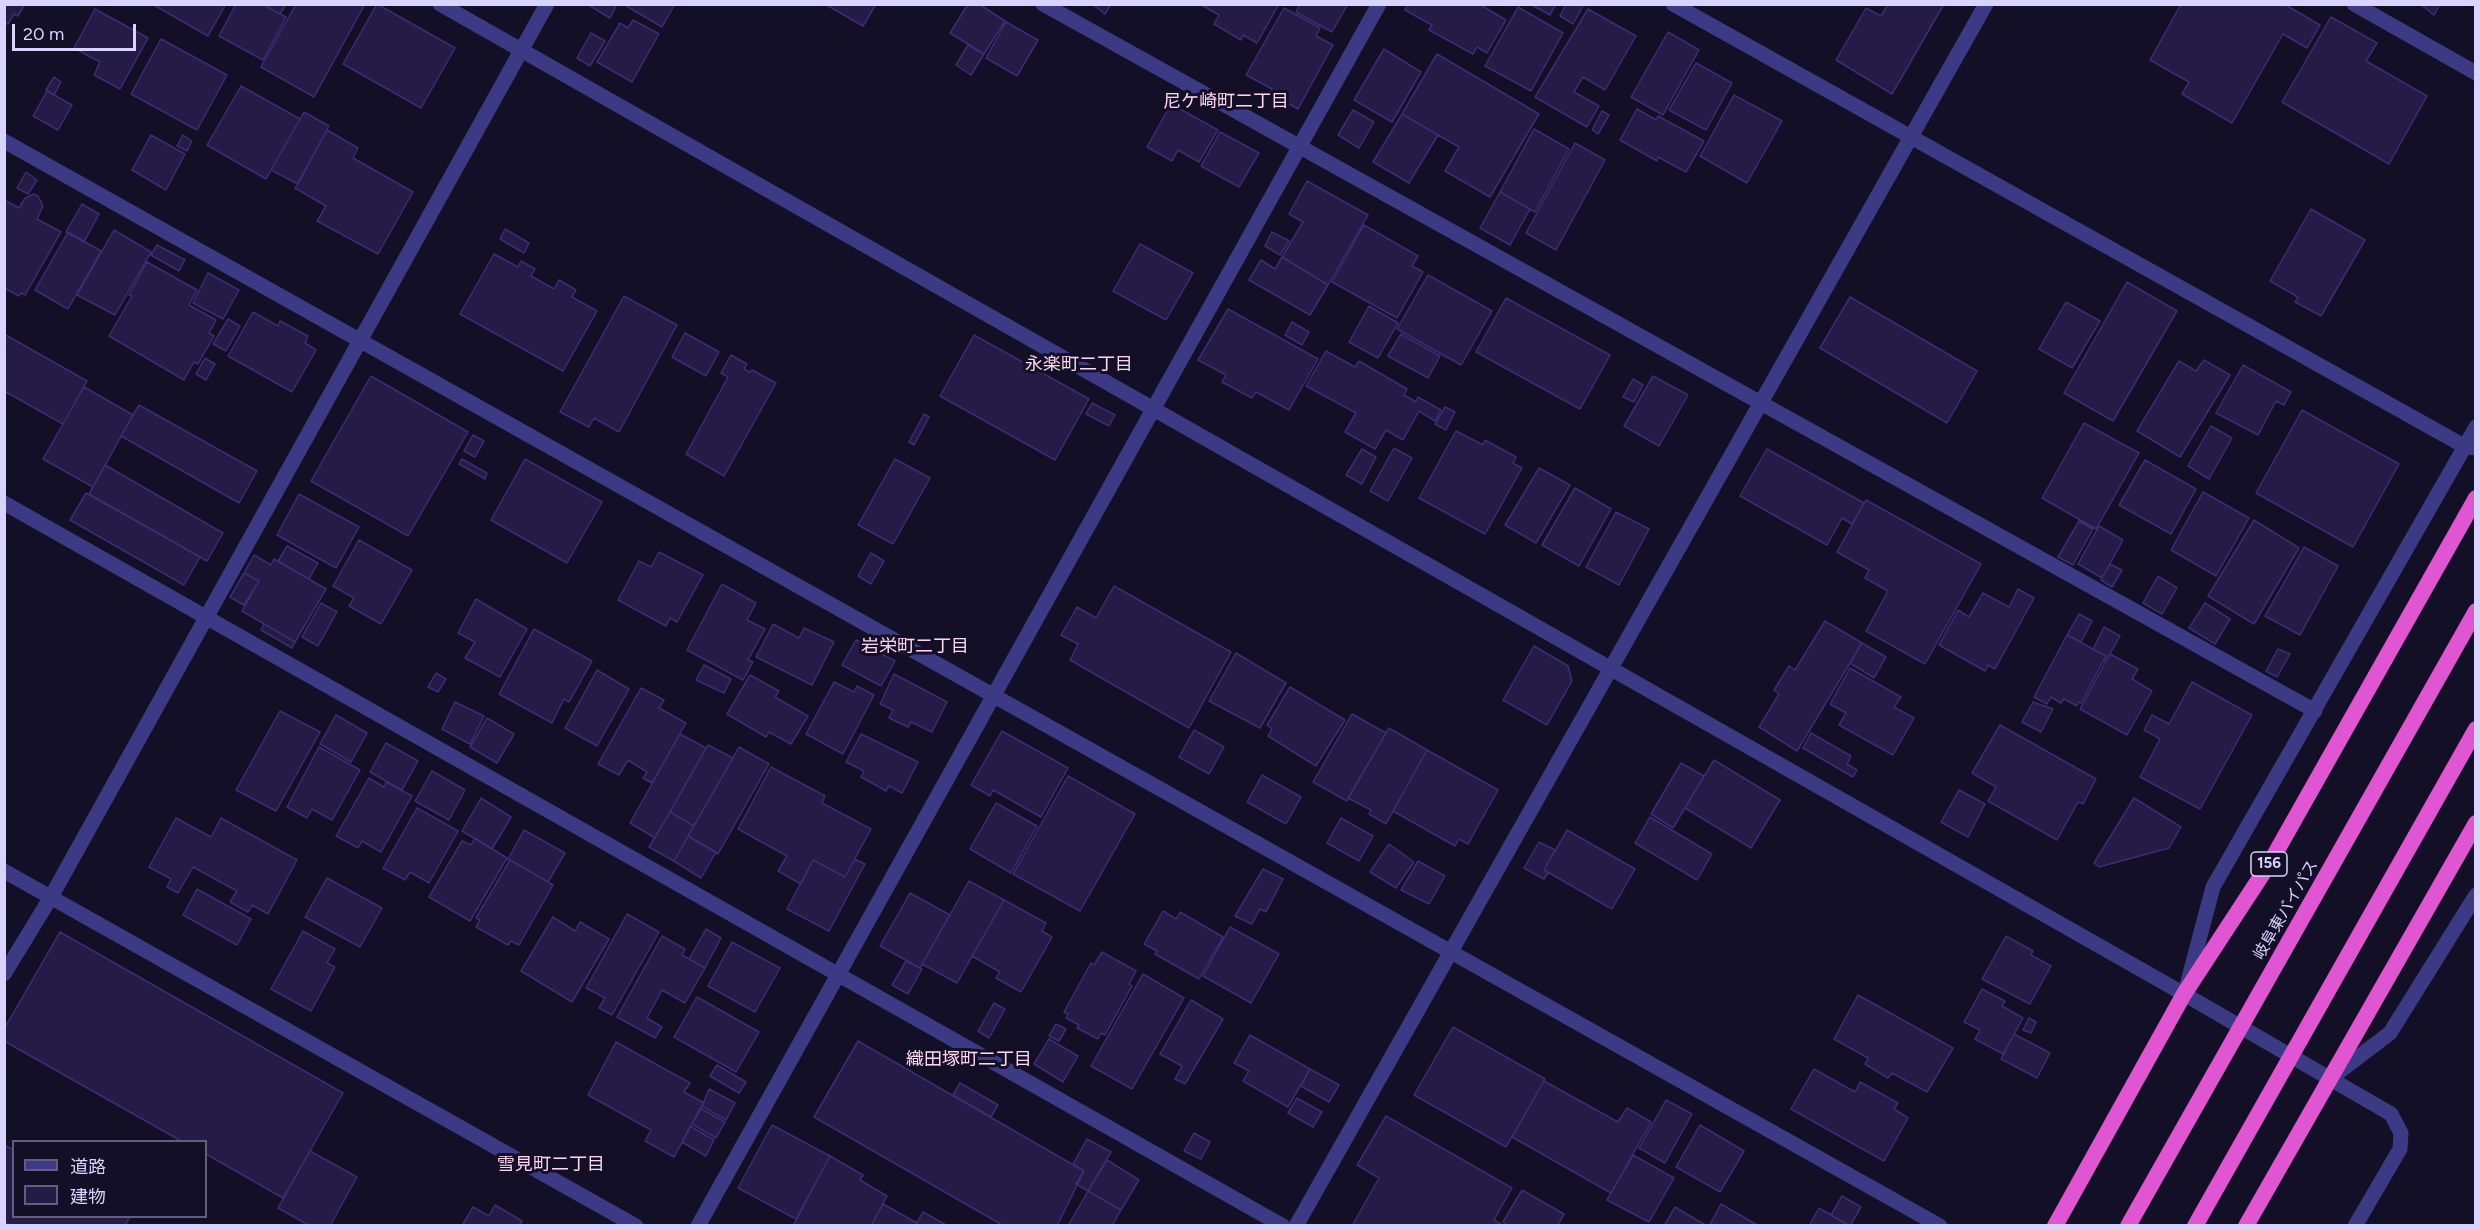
<!DOCTYPE html>
<html>
<head>
<meta charset="utf-8">
<style>
  body { margin:0 }
  #map { position:relative; width:2480px; height:1230px; overflow:hidden; background:#130f26; font-family:Figtree,"Noto Sans JP",sans-serif }
  canvas { display:block }
  .frame { position:absolute; inset:0; border:6px solid #d9d4ff; pointer-events:none }
  .legend { position:absolute; left:12px; top:1140px; width:195px; height:78px; box-sizing:border-box; background:#130f26; border:2px solid #625e7d; margin:0; padding:8px 10px; list-style:none; font-size:18px; color:#d9d4ff }
  .legend li { display:flex; align-items:center; gap:12px; height:30px }
  .legend b { width:30px; border:2px solid #625e7d }
  .scale { position:absolute; left:12px; top:24px; width:124px; height:27px; box-sizing:border-box; border:3px solid #d9d4ff; border-top:0; padding-left:8px; font-size:18px; line-height:21px; white-space:nowrap; color:#d9d4ff; -webkit-text-stroke:4px #130f26; paint-order:stroke }
</style>
</head>
<body>
<div id="map">
<canvas width="2480" height="1230"></canvas>
<div class="frame"></div>
<ul class="legend">
<li><b style="height:8px;background:#3d3a85"></b>道路</li>
<li><b style="height:16px;background:#241b47"></b>建物</li>
</ul>
<div class="scale">20 m</div>
</div>
<script>
const g = document.querySelector('canvas').getContext('2d');
g.lineJoin = 'round';
function fill(path, color) { g.fillStyle = color; g.fill(path, 'evenodd'); }
function trace(path, color, width, dash) { g.strokeStyle = color; g.lineWidth = width; g.lineCap = dash ? 'butt' : 'round'; g.setLineDash(dash || []); g.stroke(path); }
function drawText(font, color, halo, rows, align = 'center') {
  g.font = font + ' Figtree,"Noto Sans JP",sans-serif'; g.lineWidth = 6; g.setLineDash([]); g.textBaseline = 'middle'; g.strokeStyle = halo; g.fillStyle = color; for (const [text, x, y, turn = 0] of rows) {
    g.save(); g.translate(x, y); g.rotate((+turn || 0) * Math.PI / 180); g.textAlign = isNaN(turn) ? turn : align; if (halo) g.strokeText(text, 0, 0); g.fillText(text, 0, 0); g.restore();
  }
}
const building = new Path2D(`
  M4 4H25L18 16 14 14 8 24 4 23Z
  M152 4H226L208 36Z
  M236 4H262L286 17 263 60 219 36Z
  M262 4H286L280 14Z
  M296 4H365L314 97 261 67Z
  M377 4 455 48 421 108 343 64Z
  M587 4H617L610 18Z
  M623 4H675L662 27Z
  M825 4H876L863 26Z
  M968 4H979L1005 21 984 54 950 33Z
  M1092 4H1111L1105 14Z
  M1200 4H1279L1257 43 1243 35 1241 40 1214 24 1219 15Z
  M1300 4H1348L1332 32 1296 12Z
  M1408 4H1479L1506 20 1487 53 1477 47 1473 54 1429 30 1432 25 1405 10Z
  M1530 4H1556L1550 15Z
  M1566 4H1584L1573 24 1560 16Z
  M1888 4H1944L1892 94 1836 60 1866 8 1881 16Z
  M2181 4H2284L2320 25 2307 48 2283 34 2232 123 2182 94 2189 82 2150 60Z
  M2420 4H2440L2434 15Z
  M1518 7 1563 33 1531 91 1485 66Z
  M1284 8 1320 28 1316 36 1333 45 1298 109 1270 93 1272 89 1246 75Z
  M95 9 148 38 120 89 94 75 100 62 74 48Z
  M1588 9 1636 36 1605 90 1583 77 1574 92 1599 106 1587 127 1535 97Z
  M2331 17 2377 43 2366 61 2427 96 2389 164 2282 102Z
  M633 20 659 34 632 82 597 62 620 23 628 28Z
  M1006 22 1038 40 1017 76 986 58Z
  M1668 32 1699 50 1663 115 1631 97Z
  M591 33 605 41 590 66 577 58Z
  M161 39 227 75 197 130 131 94Z
  M968 45 984 54 971 75 956 65Z
  M1384 49 1421 72 1392 122 1354 100Z
  M1437 54 1539 114 1490 197 1445 171 1459 147 1402 114Z
  M1696 63 1732 83 1706 130 1669 110Z
  M54 77 61 82 54 95 46 90Z
  M241 86 300 119 266 179 207 145Z
  M47 91 72 105 58 130 33 116Z
  M1734 95 1782 121 1747 183 1700 156Z
  M1171 104 1218 130 1199 162 1178 150 1172 161 1147 147Z
  M1637 109 1656 120 1658 116 1704 141 1686 172 1658 157 1657 161 1620 140Z
  M1353 110 1374 122 1359 148 1338 135Z
  M1602 111 1609 115 1598 134 1592 130Z
  M304 112 329 126 298 184 271 170Z
  M1402 114 1438 135 1409 183 1373 162Z
  M1534 129 1569 149 1535 212 1500 192Z
  M327 130 358 148 353 158 413 192 378 254 317 221 326 206 295 188Z
  M1220 132 1259 153 1239 187 1201 166Z
  M151 135 185 154 166 190 132 170Z
  M183 135 192 141 187 151 177 146Z
  M1575 143 1605 160 1556 250 1526 233Z
  M26 172 37 180 28 194 17 188Z
  M1307 181 1368 215 1328 285 1282 257 1303 222 1289 214Z
  M1500 192 1530 209 1510 245 1480 228Z
  M34 194 38 196 43 206 37 219 61 232 25 295 21 293 19 296 4 288V200L19 208 25 198Z
  M82 204 99 214 84 242 66 232Z
  M2311 209 2365 240 2321 316 2295 302 2298 297 2270 281Z
  M1364 225 1418 256 1412 266 1423 272 1397 318 1332 282Z
  M505 229 529 243 524 253 500 239Z
  M114 230 151 252 115 315 77 295Z
  M68 232 101 251 68 309 35 290Z
  M1272 232 1289 241 1280 255 1265 246Z
  M1140 244 1193 273 1166 320 1113 291Z
  M157 245 185 260 179 271 151 255Z
  M494 254 518 267 521 261 535 269 531 276 554 289 559 280 576 290 572 297 597 311 563 371 460 314Z
  M1282 257 1328 285 1310 315 1249 280 1261 260 1275 269Z
  M147 262 197 290 189 305 216 320 209 333 214 336 198 364 194 362 184 380 109 336 132 296 129 295Z
  M208 273 239 290 223 319 193 303Z
  M1428 275 1492 311 1461 365 1397 329Z
  M2127 282 2177 311 2113 421 2064 393Z
  M624 296 677 325 619 432 594 418 589 427 560 412Z
  M1850 297 1977 371 1947 423 1820 348Z
  M1506 298 1610 355 1580 409 1476 352Z
  M2066 302 2100 321 2072 368 2039 349Z
  M1369 306 1398 323 1378 358 1349 342Z
  M1228 309 1318 359 1289 410 1256 392 1252 398 1222 382 1226 375 1198 360Z
  M253 312 278 326 280 321 308 336 305 343 316 350 292 392 228 356Z
  M228 319 240 326 226 351 213 344Z
  M1292 322 1309 332 1302 345 1285 335Z
  M685 333 719 352 706 376 672 357Z
  M4 334 87 381 63 424 4 391Z
  M1401 334 1440 356 1428 378 1388 356Z
  M974 335 1089 399 1055 460 940 396Z
  M1326 351 1355 367 1359 361 1407 389 1404 395 1416 402 1418 397 1441 410 1435 421 1419 411 1403 440 1386 430 1375 449 1345 432 1356 413 1306 386Z
  M731 355 747 364 744 369 750 372 752 370 776 383 724 476 686 454 728 377 721 373Z
  M205 358 215 364 206 380 196 374Z
  M2204 360 2230 375 2180 457 2137 431 2179 361 2196 371Z
  M2243 365 2291 392 2284 405 2276 401 2258 435 2216 413Z
  M371 376 468 432 408 536 311 481Z
  M1653 376 1688 395 1659 446 1624 426Z
  M1633 379 1643 385 1634 402 1623 397Z
  M84 387 133 415 93 487 43 459Z
  M1092 403 1115 415 1109 426 1086 414Z
  M139 405 257 471 239 503 121 436Z
  M1445 407 1455 412 1446 430 1435 424Z
  M2302 410 2399 464 2353 547 2256 493Z
  M924 414 929 417 914 445 909 442Z
  M2084 423 2139 453 2096 529 2042 498Z
  M2211 426 2232 438 2209 479 2188 466Z
  M1456 431 1483 445 1485 440 1516 457 1513 463 1522 468 1485 534 1419 498Z
  M473 435 484 441 475 457 464 451Z
  M1394 448 1412 458 1388 501 1370 491Z
  M1362 449 1376 457 1362 484 1346 475Z
  M1767 449 1864 503 1852 524 1842 518 1827 545 1740 496Z
  M462 459 487 473 485 479 459 464Z
  M525 459 602 502 567 563 491 520Z
  M895 459 930 478 893 544 858 525Z
  M2145 460 2196 489 2171 534 2119 505Z
  M105 465 223 533 207 561 89 494Z
  M1539 468 1570 485 1536 543 1505 525Z
  M1575 488 1611 509 1579 566 1542 545Z
  M2203 492 2249 518 2216 576 2171 550Z
  M86 493 200 557 184 585 70 520Z
  M299 494 359 527 336 568 277 535Z
  M1866 500 1981 564 1925 664 1866 631 1888 591 1865 578 1869 570 1837 552Z
  M1616 512 1649 529 1619 585 1586 567Z
  M2254 520 2299 548 2254 624 2208 596Z
  M2079 521 2093 529 2073 565 2058 557Z
  M2099 526 2123 540 2102 578 2078 564Z
  M359 540 412 570 381 624 349 606 354 598 333 586Z
  M287 546 318 563 309 579 278 561Z
  M2304 547 2338 566 2300 635 2265 616Z
  M659 552 703 575 677 622 670 618 666 626 618 600 639 561 651 567Z
  M871 553 884 561 871 584 858 576Z
  M254 555 271 565 274 559 326 589 295 642 242 611 259 581 244 573Z
  M2110 564 2122 570 2112 587 2101 580Z
  M244 573 259 581 244 605 230 597Z
  M2158 576 2177 588 2162 614 2143 603Z
  M722 584 756 603 747 620 765 629 748 660 753 662 743 680 687 650Z
  M1114 586 1231 652 1189 728 1070 660 1078 644 1061 635 1077 607 1096 618Z
  M2018 589 2034 598 1995 669 1988 665 1985 671 1939 645 1958 610 1969 617 1983 593 2009 607Z
  M476 599 527 629 500 677 465 658 475 642 458 633Z
  M321 603 337 612 318 646 302 637Z
  M2205 603 2230 619 2215 644 2189 628Z
  M2079 614 2092 621 2081 642 2067 635Z
  M1825 621 1862 643 1797 751 1759 727 1779 694 1774 690 1789 666 1795 670Z
  M264 624 295 642 292 648 261 630Z
  M773 624 799 638 804 628 834 642 812 685 756 657Z
  M2104 627 2120 636 2106 661 2104 660 2106 656 2093 649Z
  M534 629 592 661 569 702 564 699 552 723 499 694Z
  M2067 635 2106 656 2081 703 2079 702 2077 706 2064 699 2061 703 2051 697 2047 704 2034 697Z
  M856 640 895 661 881 686 842 665Z
  M1862 643 1886 657 1874 678 1850 663Z
  M1534 646 1568 666 1572 681 1547 725 1503 700Z
  M2278 649 2290 654 2277 677 2266 671Z
  M1236 653 1286 683 1260 728 1209 701Z
  M2110 654 2138 669 2132 679 2152 691 2127 735 2080 709Z
  M704 665 731 679 724 693 696 680Z
  M1850 668 1901 697 1894 707 1914 718 1893 755 1839 725 1846 713 1830 704Z
  M597 670 629 689 597 746 565 728Z
  M436 673 446 679 438 692 428 687Z
  M894 674 947 702 932 732 911 722 908 727 889 718 893 710 880 704Z
  M750 675 779 691 775 697 808 716 791 744 769 732 766 737 727 714Z
  M834 682 854 692 857 686 874 695 843 754 806 734Z
  M2192 682 2252 715 2200 809 2140 777 2160 739 2144 730 2152 715 2169 724Z
  M1290 687 1345 720 1316 766 1268 736 1272 729 1267 725Z
  M641 688 664 700 659 708 686 723 652 783 643 778 647 772 628 760 619 775 598 764Z
  M455 702 484 716 470 744 442 729Z
  M2033 702 2053 709 2041 732 2022 722Z
  M280 711 320 732 276 811 236 790Z
  M1352 714 1386 733 1347 801 1313 782Z
  M336 715 367 733 351 762 320 744Z
  M487 718 514 734 497 763 470 747Z
  M2000 725 2096 779 2083 804 2078 802 2057 840 1988 801 1996 787 1972 773Z
  M1389 728 1427 750 1386 824 1369 814 1371 810 1348 798Z
  M1194 730 1224 747 1209 774 1179 757Z
  M1002 731 1068 768 1041 817 993 790 990 796 971 785Z
  M1811 733 1851 756 1847 764 1857 770 1853 777 1803 748Z
  M680 734 706 748 655 838 630 823Z
  M861 734 918 762 902 793 889 786 886 791 861 777 864 771 846 762Z
  M386 743 418 761 402 790 370 772Z
  M708 745 733 758 694 826 670 812Z
  M319 747 360 770 332 820 312 809 307 818 287 807Z
  M739 747 769 764 718 854 688 836Z
  M1427 750 1498 790 1468 844 1459 839 1455 846 1393 811Z
  M1714 760 1780 800 1751 848 1685 808Z
  M1681 763 1704 776 1673 828 1651 814Z
  M771 767 825 796 822 803 871 829 845 877 813 860 801 884 778 871 787 856 738 829Z
  M432 771 465 790 449 820 415 801Z
  M1262 775 1301 797 1286 824 1247 802Z
  M1068 776 1135 814 1080 911 1013 874Z
  M369 778 384 787 386 782 412 796 381 852 362 841 358 848 336 836Z
  M1959 790 1985 804 1968 837 1941 822Z
  M481 798 511 817 492 849 462 831Z
  M2134 798 2181 827 2169 848 2099 867 2094 863Z
  M996 803 1037 826 1011 873 970 849Z
  M417 808 458 831 429 883 410 872 405 880 383 868Z
  M670 812 694 826 674 861 649 847Z
  M1650 817 1712 854 1697 880 1635 843Z
  M176 818 211 837 221 818 297 860 268 914 252 905 248 912 230 902 237 891 193 867 178 893 167 887 171 879 149 867Z
  M1341 818 1373 836 1359 861 1327 843Z
  M524 830 565 853 548 882 508 859Z
  M1567 830 1635 869 1612 909 1544 870Z
  M688 836 716 852 701 878 674 861Z
  M475 838 507 858 470 921 429 897 462 841 471 845Z
  M1539 842 1555 850 1544 870 1548 873 1544 879 1524 868Z
  M1389 844 1414 862 1396 888 1370 872Z
  M855 859 865 864 829 931 787 909 813 860 845 877Z
  M510 860 553 885 519 945 511 941 508 945 476 927 480 920 476 918Z
  M1418 861 1445 876 1429 904 1401 890Z
  M1263 869 1283 879 1266 912 1260 909 1252 924 1235 916Z
  M327 878 382 908 360 947 305 917Z
  M969 881 1004 900 957 983 922 964Z
  M197 889 251 919 237 945 183 915Z
  M910 893 950 915 920 968 880 946Z
  M1004 900 1046 923 1042 931 1052 937 1021 992 996 978 1000 972 972 956Z
  M1163 911 1176 919 1180 912 1223 937 1199 979 1155 954 1157 951 1144 944Z
  M627 914 659 932 612 1015 599 1008 605 998 586 988Z
  M553 917 575 931 580 922 609 939 572 1002 521 971Z
  M1230 927 1279 954 1251 1003 1203 976Z
  M706 929 721 938 705 968 689 959Z
  M303 931 335 949 327 963 335 967 311 1011 271 989Z
  M60 932 343 1093 283 1198 206 1154V1142H183L4 1041V1029Z
  M662 936 685 949 682 955 705 968 685 1003 662 990 647 1018 662 1027 655 1038 617 1017Z
  M2006 936 2033 951 2031 955 2051 966 2030 1004 1982 979Z
  M732 942 780 968 755 1012 708 986Z
  M1102 952 1136 971 1129 984 1132 986 1105 1035 1101 1033 1098 1039 1077 1028 1079 1025 1066 1018 1068 1014 1064 1012 1091 963 1094 965Z
  M906 961 922 969 908 994 892 985Z
  M1143 974 1184 998 1132 1089 1091 1066Z
  M1982 989 2005 1001 2002 1006 2023 1018 2003 1054 1975 1039 1980 1030 1964 1022Z
  M1858 995 1953 1048 1927 1092 1892 1073 1888 1078 1865 1064 1868 1058 1834 1039Z
  M697 997 759 1032 736 1072 674 1037Z
  M1191 1000 1223 1019 1185 1084 1175 1079 1182 1066 1160 1054Z
  M994 1003 1005 1009 989 1038 978 1031Z
  M2029 1018 2036 1022 2031 1033 2023 1030Z
  M1056 1024 1066 1029 1059 1041 1049 1036Z
  M1453 1027 1545 1079 1506 1147 1414 1095Z
  M2014 1034 2050 1053 2037 1078 2001 1059Z
  M1250 1035 1310 1069 1288 1107 1243 1081 1249 1071 1234 1063Z
  M1049 1039 1078 1056 1063 1082 1034 1064Z
  M858 1041 1084 1171 1057 1226H1004L814 1117Z
  M616 1042 690 1083 684 1092 704 1103 674 1157 645 1141 651 1130 588 1095Z
  M717 1065 746 1082 739 1093 710 1076Z
  M1310 1069 1339 1085 1329 1102 1301 1086Z
  M1814 1069 1855 1092 1860 1082 1898 1103 1894 1109 1908 1118 1884 1161 1791 1109Z
  M1544 1081 1618 1122 1627 1108 1651 1122 1611 1193 1512 1137Z
  M960 1083 998 1105 991 1117 953 1095Z
  M709 1089 735 1103 726 1120 702 1106Z
  M1297 1098 1322 1112 1313 1127 1288 1113Z
  M1666 1100 1692 1114 1665 1163 1639 1148Z
  M700 1108 725 1122 716 1138 692 1124Z
  M1386 1116 1512 1188 1494 1220 1504 1226H1352L1379 1178 1357 1165Z
  M772 1125 830 1156 796 1219 738 1188Z
  M1700 1125 1744 1151 1720 1192 1676 1167Z
  M690 1126 714 1140 706 1156 682 1142Z
  M1194 1133 1210 1142 1201 1159 1184 1151Z
  M1087 1139 1111 1152 1088 1191 1076 1184 1084 1171 1073 1164Z
  M4 1145 14 1150V1216H130L125 1226H11L4 1222Z
  M310 1151 357 1177 330 1226H310L278 1208Z
  M1633 1155 1674 1178 1649 1222 1607 1200Z
  M830 1156 863 1175 860 1180 887 1196 871 1226H793Z
  M1107 1160 1139 1180 1121 1210 1088 1191Z
  M1522 1190 1564 1214 1557 1226H1509L1503 1222Z
  M1088 1191 1121 1210 1112 1226H1068Z
  M1842 1196 1861 1207 1850 1226 1831 1215Z
  M883 1204 917 1223 915 1226H871Z
  M1721 1204 1759 1226H1709Z
  M495 1205 522 1221 520 1226H462L473 1207 489 1216Z
  M1675 1207 1707 1226H1664Z
  M1819 1208 1831 1215 1849 1226H1809Z
  M923 1212 948 1226H915Z`);
fill(building, '#241b47');
trace(building, '#3b2d73', 1.5);
trace(new Path2D(`
  M440 4 2184 994 2391 1114 2401 1133 2400 1149 2355 1226
  M1043 4 2315 711
  M1673 4 2464 446 2476 448
  M2354 4 2476 73
  M4 141 1940 1226
  M4 503 1283 1226
  M4 871 636 1226
  M4 974 51 897 547 4
  M2187 985 2213 887 2476 427
  M2331 1078 2390 1033 2476 895
  M698 1226 1379 4
  M1296 1226 1986 4`), '#3d3a85', 15);
trace(new Path2D(`
  M2055 1226 2184 994 2271 861 2476 498
  M2246 1226 2476 823`), '#e055d1', 16);
trace(new Path2D(`
  M2128 1226 2476 611
  M2195 1226 2476 729`), '#e055d1', 16);
for (const [x, y, w] of [
  [2269,864,36]
]) { const box = new Path2D(); box.roundRect(x - w / 2, y - 12, w, 24, 4.5); g.fillStyle = '#130f26'; g.fill(box); trace(box, '#d9d4ff', 1.5); }
drawText('bold 15px', '#d9d4ff', null, [
  ["156",2269,864]
]);
drawText('16px', '#d9d4ff', '#130f26', [
  ["岐阜東バイパス",2286,910,-60]
]);
drawText('18px', '#ffd6f0', '#130f26', [
  ["尼ケ崎町二丁目",1226,102],
  ["永楽町二丁目",1079,365],
  ["岩栄町二丁目",915,647],
  ["織田塚町二丁目",969,1060],
  ["雪見町二丁目",551,1165]
]);
</script>
</body>
</html>
